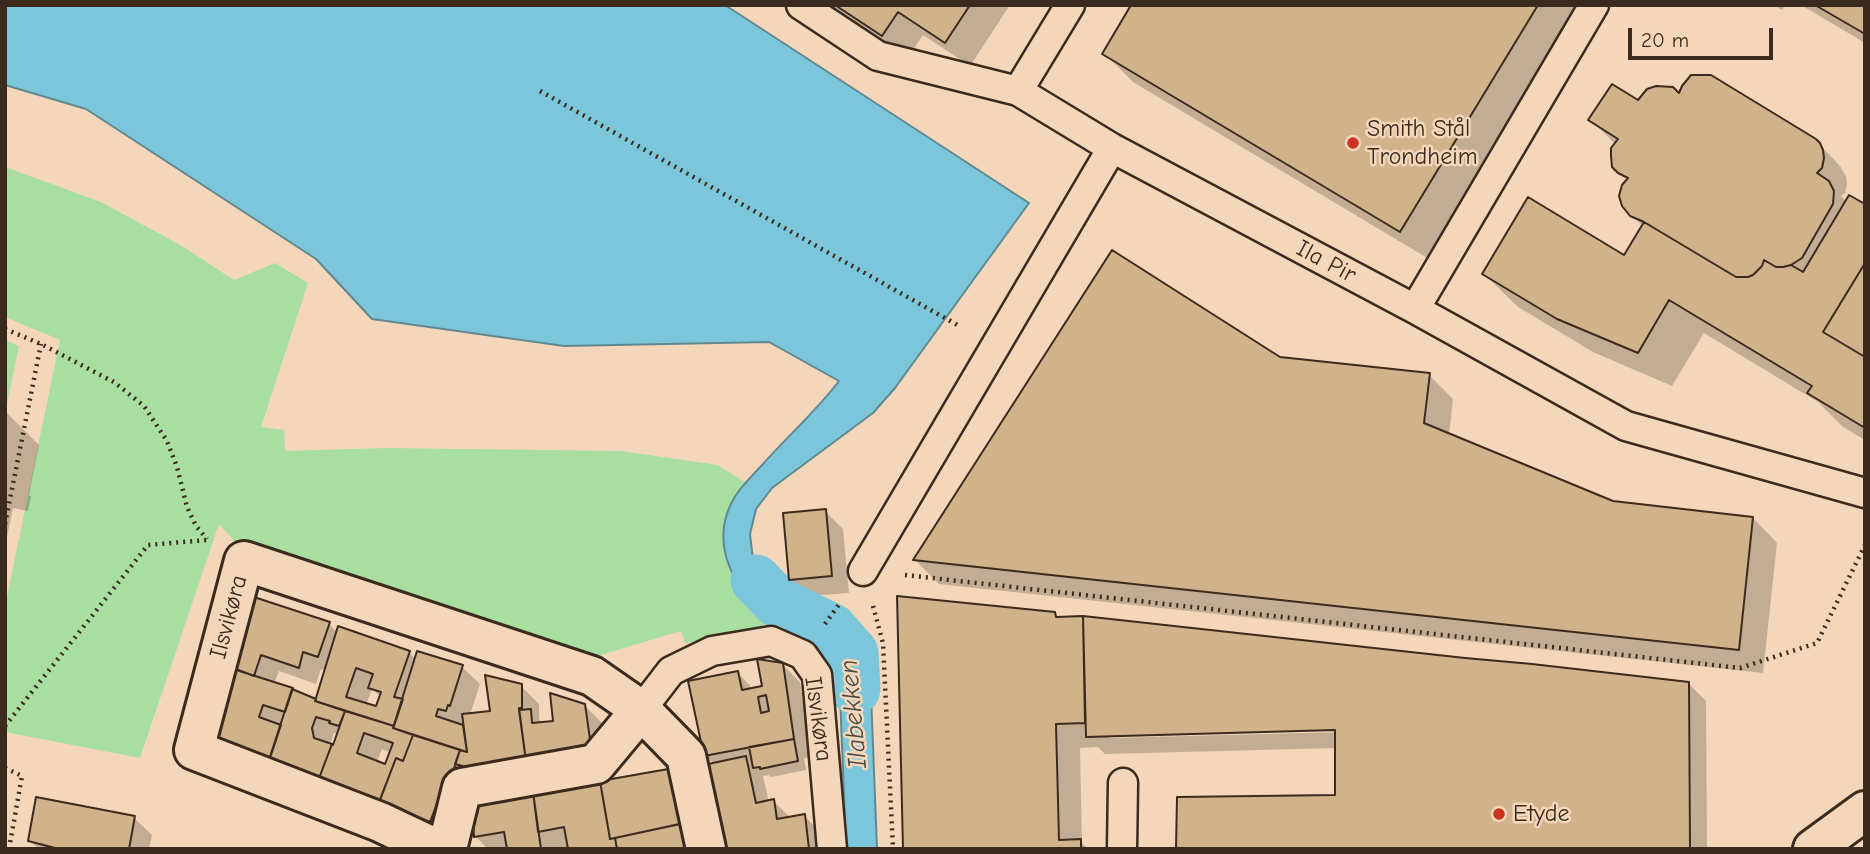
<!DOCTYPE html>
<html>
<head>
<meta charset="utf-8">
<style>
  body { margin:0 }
  #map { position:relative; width:1870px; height:854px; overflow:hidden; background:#f4d7ba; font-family:"Comic Neue",sans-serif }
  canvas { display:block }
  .frame { position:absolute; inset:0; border:7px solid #3b2a1e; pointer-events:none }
  .scale { position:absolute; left:1628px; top:28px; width:145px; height:32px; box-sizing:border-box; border:4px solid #3b2a1e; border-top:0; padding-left:9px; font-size:21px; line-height:24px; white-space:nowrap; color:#3b2a1e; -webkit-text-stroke:5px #f4d7ba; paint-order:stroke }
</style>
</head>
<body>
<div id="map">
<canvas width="1870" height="854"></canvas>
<div class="frame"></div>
<div class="scale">20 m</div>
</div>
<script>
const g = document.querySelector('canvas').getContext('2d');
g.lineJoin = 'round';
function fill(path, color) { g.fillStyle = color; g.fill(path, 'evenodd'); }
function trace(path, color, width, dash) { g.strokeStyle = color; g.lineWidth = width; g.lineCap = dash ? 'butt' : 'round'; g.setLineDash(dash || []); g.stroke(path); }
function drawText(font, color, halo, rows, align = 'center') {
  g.font = font + ' "Comic Neue",sans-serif'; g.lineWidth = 5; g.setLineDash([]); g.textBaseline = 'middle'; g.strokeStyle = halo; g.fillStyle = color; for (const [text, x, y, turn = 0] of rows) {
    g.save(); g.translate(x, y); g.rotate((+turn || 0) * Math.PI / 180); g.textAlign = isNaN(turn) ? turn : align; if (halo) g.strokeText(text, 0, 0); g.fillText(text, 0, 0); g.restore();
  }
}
fill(new Path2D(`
  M5 167 101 202 182 246 234 280 275 263 308 283 261 427 284 430 285 451 387 448 621 451 718 465 746 483 730 505 732 576 751 598 768 613 761 630 685 643 681 631 587 659 240 547 219 524 140 758 5 732V606L60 340 5 317Z
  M5 340 19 346 6 409H5Z`), '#a9dea1');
const water = new Path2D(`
  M5 5H725L1029 203 895 388 873 413 772 488 756 509 750 534 753 559 765 580 784 593 819 608 806 630C794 625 778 621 767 613 733 589 712 546 730 506 737 490 752 476 763 464 787 437 818 409 839 381L769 342 564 346 372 319 316 259 86 109 5 85Z
  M838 618 856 629 870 668 877 849H846L839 669 833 654 823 642Z`);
fill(water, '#7bc6da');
trace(water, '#61888f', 2);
fill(new Path2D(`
  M825 5H1010L970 66 923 35 907 59Z
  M1133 5H1584L1429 259 1133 82 1104 53Z
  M1774 5H1785L1782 10Z
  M1801 5H1865V43Z
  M1680 96 1815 140 1840 166 1846 176 1847 184 1845 193 1841 196 1847 202 1865 206V440L1843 427 1818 402 1704 333 1672 386 1593 352 1518 307 1484 274 1625 258 1644 227 1631 215 1628 181 1614 166 1616 145 1591 120 1639 102Z
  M1279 359 1429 375 1453 399 1449 435 1613 503 1753 518 1777 543 1763 673 939 584 915 560Z
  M5 411 39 445 29 495 31 497 28 511 13 508 5 547Z
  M825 511 843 529 849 593 808 596 790 579Z
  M255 600 329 624 338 633 409 652 416 660 462 667 480 684 470 715 492 713 521 686 539 704V719L543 724 555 722 584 705 602 723 609 770 488 785 448 838 207 742ZM321 669 326 670 317 701 274 684 279 671 316 684ZM372 689 381 697 377 708 366 705ZM334 733 338 735 334 747 330 746ZM382 749 391 753 386 766 377 762Z
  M1055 614 1059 618H1083L1689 684 1706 701 1707 849H1178L1336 797 1337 748 1105 754 1098 747 1080 748 1082 843 1088 849H905ZM1344 729V732L1109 738V735Z
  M782 664 800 682 811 757 804 758 806 770 771 777 769 775 763 776 769 802 773 801 791 818 804 816 822 833 824 849H726L715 765 705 755 738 673 754 690 764 687Z
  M674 769 703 849 569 847 558 849H488L475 836Z
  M134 818 152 835 149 849H38L30 840Z`), '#0003');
trace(new Path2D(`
  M756 580 777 602 832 629 853 653 855 689`), '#7bc6da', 51);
const building = new Path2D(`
  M835 5H970L945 43 898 12 882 36Z
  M1131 5H1538L1400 232 1102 54Z
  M1815 5H1865V34Z
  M1691 75H1711L1816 139 1820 143 1823 150 1824 158 1822 168 1817 173 1829 181 1834 191 1833 204 1802 258 1791 265 1783 267H1776L1764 260 1762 266 1753 275 1748 277H1736L1644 222 1630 216 1622 206 1619 196 1622 185 1628 178 1618 173 1612 167 1611 156V148L1618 139 1588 120 1612 84 1638 100 1647 89 1656 86 1673 87 1679 93 1682 86Z
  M1849 195 1865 204V263L1823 332 1865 357V428L1807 393 1812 386 1669 300 1638 353 1557 319 1482 274 1528 197 1624 255 1644 222 1736 277H1748L1753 275 1762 266 1764 260 1776 267H1783L1791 265 1803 272Z
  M1112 250 1280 357 1430 373 1424 423 1613 501 1753 517 1739 650 913 560Z
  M1865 263V357L1823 332Z
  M826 509 832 576 789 580 783 513Z
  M897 596 1055 612 1056 617 1083 616 1085 723 1056 724 1059 840 1081 839V849H903Z
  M254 597 330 622 318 657 303 652 299 668 261 655 254 676 233 668Z
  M1083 616 1465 658 1532 664 1689 682 1690 849H1176L1177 797 1335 795V730L1086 737Z
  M338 626 410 651 394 697 403 699 394 726 315 701ZM356 668 373 674 368 688 381 692 376 706 346 697Z
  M417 651 463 665 450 706 448 705 446 711 438 709 436 716 463 725 467 752 393 728Z
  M757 659 783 663 794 739 704 756 688 681 738 671 742 690 762 686ZM766 695 769 711 761 713 758 697Z
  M230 668 293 688 285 712 263 705 259 717 281 725 268 764 205 743Z
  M485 675 522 684V708H519L526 761 470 768 455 764 460 750 467 752 462 714 490 711Z
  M292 689 316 699 315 701 345 711 339 726 329 723 330 721 316 717 312 728 314 738 332 744 318 781 268 763Z
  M550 693 585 704 592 753 526 761 519 710 531 709 532 723 553 721Z
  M345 711 394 726 393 728 413 735 403 761 396 758 379 803 318 781 332 744 333 745ZM364 733 393 743 385 764 357 753Z
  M413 735 460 750 446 793 442 791 430 822 379 802 396 758 403 761Z
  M794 739 798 761 760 769V767L753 768 749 747Z
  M746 756 756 803 774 799 777 819 805 814 809 849H724L708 764Z
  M674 768 685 823 610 839 600 781Z
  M600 781 610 839 615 838 617 849H568L564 827 538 832 533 792Z
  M533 792 541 849H507L504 832 474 837 472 802Z
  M36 797 135 816 129 849H59L28 841Z
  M684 823 689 849H617L615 838Z`);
fill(building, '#d0b28b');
trace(building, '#3b2a1e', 2);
const lane = new Path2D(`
  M801 5 878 56 1018 91 1112 148 1415 309 1626 426 1865 493
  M1018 91 1070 5
  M1415 309 1594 5
  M863 571 1112 148
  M641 710 671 671 712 651 771 641 803 655 817 675 832 849
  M1122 849 1123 783`);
const street = new Path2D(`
  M437 849 380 822 194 750 244 561 592 676 641 710 686 756 706 849
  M447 849 462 788 596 764 641 710`);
const highway = new Path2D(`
  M1813 849 1865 811`);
trace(lane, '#3b2a1e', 33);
trace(street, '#3b2a1e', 44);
trace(highway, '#3b2a1e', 44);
trace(new Path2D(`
  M540 91 961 327
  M5 329 41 344 114 382 144 406 167 441 177 467 187 507 196 526 207 539
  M5 524 41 344
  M905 575 1740 668 1817 643 1865 545
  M873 606 883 643 893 849
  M825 624 840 603
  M5 726 148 545 207 540
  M5 768 22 776 9 849`), '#3b2a1e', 4.5, [2, 5]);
trace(lane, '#f4d7ba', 28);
trace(street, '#f4d7ba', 38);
trace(highway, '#f4d7ba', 38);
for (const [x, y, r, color] of [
  [1353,143,7,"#c8321e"],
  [1499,814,7,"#c8321e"]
]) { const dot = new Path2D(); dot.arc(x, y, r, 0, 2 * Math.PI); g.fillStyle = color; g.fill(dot); trace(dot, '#f4d7ba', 2.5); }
drawText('24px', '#3b2a1e', '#f4d7ba', [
  ["Smith Stål",1367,129],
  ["Trondheim",1367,157],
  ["Etyde",1513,814]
], 'left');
drawText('24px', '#3b2a1e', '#f4d7ba', [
  ["Ila Pir",1326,262,28],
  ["Ilsvikøra",229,617,-75],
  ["Ilsvikøra",818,719,82]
]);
drawText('italic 26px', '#484944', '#f4d7ba', [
  ["Ilabekken",854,714,-95]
]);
</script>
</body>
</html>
